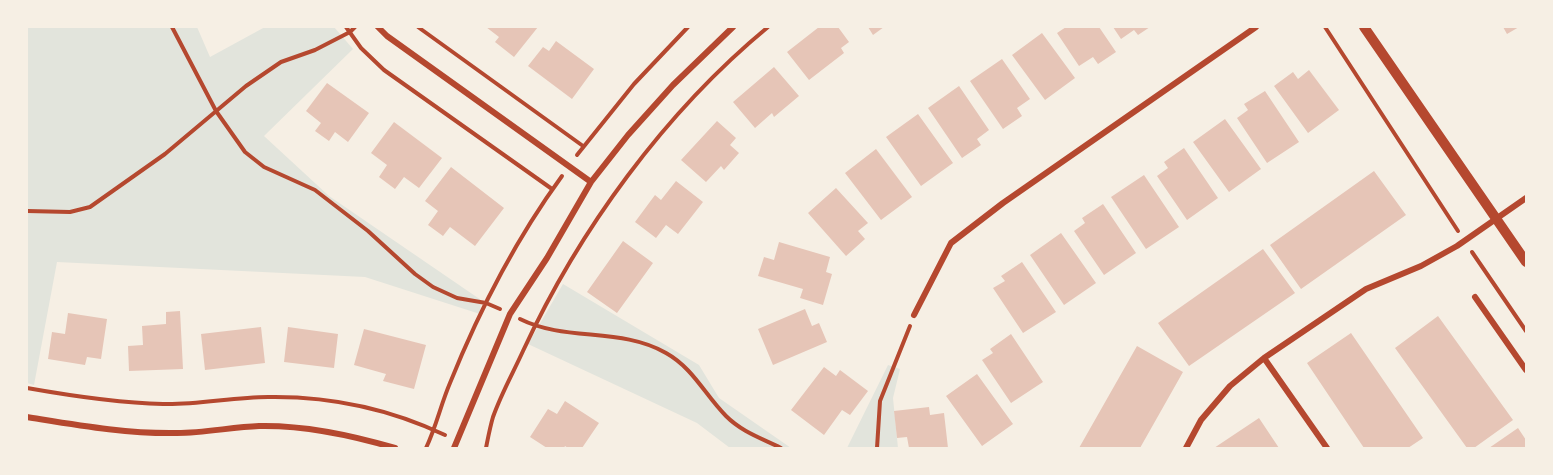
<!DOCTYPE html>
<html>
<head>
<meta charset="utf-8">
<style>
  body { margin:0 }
  #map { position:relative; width:1553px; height:475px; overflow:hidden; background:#f6efe4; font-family:"Source Sans 3",sans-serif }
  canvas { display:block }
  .frame { position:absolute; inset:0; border:28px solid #f6efe4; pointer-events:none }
</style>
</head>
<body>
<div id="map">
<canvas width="1553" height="475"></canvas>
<div class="frame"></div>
</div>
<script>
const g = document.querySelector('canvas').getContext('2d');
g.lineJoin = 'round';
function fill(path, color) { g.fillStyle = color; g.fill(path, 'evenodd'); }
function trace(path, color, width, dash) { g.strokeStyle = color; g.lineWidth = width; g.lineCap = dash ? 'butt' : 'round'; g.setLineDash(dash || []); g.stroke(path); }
fill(new Path2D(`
  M27 27H197L210 57 265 27H334L353 49 264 136 329 196 481 300 480 314 365 277 57 262 34 385 27 383Z
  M563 284 699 365 719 398 791 448H730L697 423 528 344Z
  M888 365 900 369 893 398 898 448H847Z`), '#e2e4dc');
fill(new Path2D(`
  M486 27H538L514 57 495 42 499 37Z
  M819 27H838L849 42 841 48 844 53 809 80 787 52Z
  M868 27H884L873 35Z
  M1066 27H1099L1116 52 1098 64 1093 57 1079 66 1057 33Z
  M1113 27H1150L1138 35 1134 30 1121 39Z
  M1503 27H1519L1507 34Z
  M1042 33 1075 78 1045 100 1012 55Z
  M556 41 594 69 572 99 528 66 543 47 549 51Z
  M1002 59 1030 99 1017 108 1022 116 1003 129 970 81Z
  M774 67 799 96 774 117 772 113 755 128 733 102Z
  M1309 70 1339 110 1308 133 1274 86 1293 72 1298 79Z
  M327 83 369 113 348 142 335 132 329 141 315 131 321 123 306 111Z
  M959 86 989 130 977 139 981 145 962 158 928 108Z
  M1265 91 1299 142 1267 163 1237 118 1248 110 1244 104Z
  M918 114 953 163 921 186 886 137Z
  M1225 119 1261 169 1229 192 1193 142Z
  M717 121 736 138 730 145 739 153 724 170 721 166 706 182 681 160Z
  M394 122 442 158 419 188 404 177 395 189 379 177 387 165 371 153Z
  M1184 148 1218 198 1187 220 1157 176 1168 168 1164 162Z
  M876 149 912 197 881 220 845 173Z
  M451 167 504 208 475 246 450 227 443 236 428 225 438 211 425 201Z
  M1374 171 1406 215 1301 289 1270 245Z
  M1144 175 1179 227 1146 249 1111 197Z
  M676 181 703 202 678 234 666 225 656 238 635 222 655 195 661 200Z
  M836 188 868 223 858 231 865 239 846 256 808 213Z
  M1103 204 1136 253 1104 275 1074 231 1085 223 1082 218Z
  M1061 233 1096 283 1064 305 1030 255Z
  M623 241 653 263 617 313 587 292Z
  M779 242 830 257 826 272 832 274 823 305 800 298 803 289 758 276 764 257 774 260Z
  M1263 249 1295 293 1189 366 1158 323Z
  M1022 262 1056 312 1023 333 993 288 1005 281 1001 276Z
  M805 309 812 326 819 323 827 342 773 365 758 329Z
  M180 311 183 369 129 371 128 346 143 345 142 326 166 324V312Z
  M68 313 107 319 101 359 87 357 85 365 48 359 52 332 65 334Z
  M1438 316 1513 420 1474 448H1467L1395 348Z
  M261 327 265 363 205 370 201 334Z
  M288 327 338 334 334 368 284 362Z
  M364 329 426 345 414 389 383 381 386 374 354 365Z
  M1351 333 1423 438 1408 448H1364L1307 363Z
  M1011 334 1043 382 1011 403 982 360 993 353 990 349Z
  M1137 346 1183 372 1140 448H1079Z
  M824 367 836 376 840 370 868 391 850 415 842 410 824 435 791 410Z
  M977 374 1013 424 982 446 946 396Z
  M565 401 599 423 582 448H568L565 446 564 448H547L530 437 548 409 557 414Z
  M929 407 930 415 944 413 948 448H909L907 437 897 438 894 411Z
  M1259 418 1279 448H1214Z
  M1518 428 1526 440V448H1489Z`), '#e6c5b7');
trace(new Path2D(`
  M172 27 216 111 245 152 264 167 315 190 368 231 415 274 433 287 457 298 486 303 500 309
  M346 27 361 48 384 70 552 189
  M418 27 583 146
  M1325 27 1458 231
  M577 155 634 84 688 27
  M27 211 70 212 90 207 165 154 246 86 281 62 315 50 350 32 355 27
  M1472 252 1526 331
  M520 319C566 342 621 327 666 353 693 368 705 395 726 416 742 432 761 438 781 448
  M27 388C72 396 117 403 163 404 198 405 233 397 268 397 329 396 390 409 445 435
  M426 448C436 427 441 404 450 383 479 311 516 239 562 176
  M486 448C488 438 490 427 493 417 501 394 513 373 523 351 579 230 665 112 768 27
  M877 448 880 401 910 326`), '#b5482f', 4);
trace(new Path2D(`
  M378 27 387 36 591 182
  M1475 297 1526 370
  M914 315 951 243 1003 203 1256 27
  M1264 358 1327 448
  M27 417C77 425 127 434 177 433 205 433 232 427 259 426 305 425 351 435 395 448
  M454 448 510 314 547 258 591 182 628 135 673 85 733 27
  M1186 448 1201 420 1230 386 1264 358 1366 289 1421 266 1457 246 1526 198`), '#b5482f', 6);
trace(new Path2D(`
  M1364 27 1526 262`), '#b5482f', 10);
</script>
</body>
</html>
